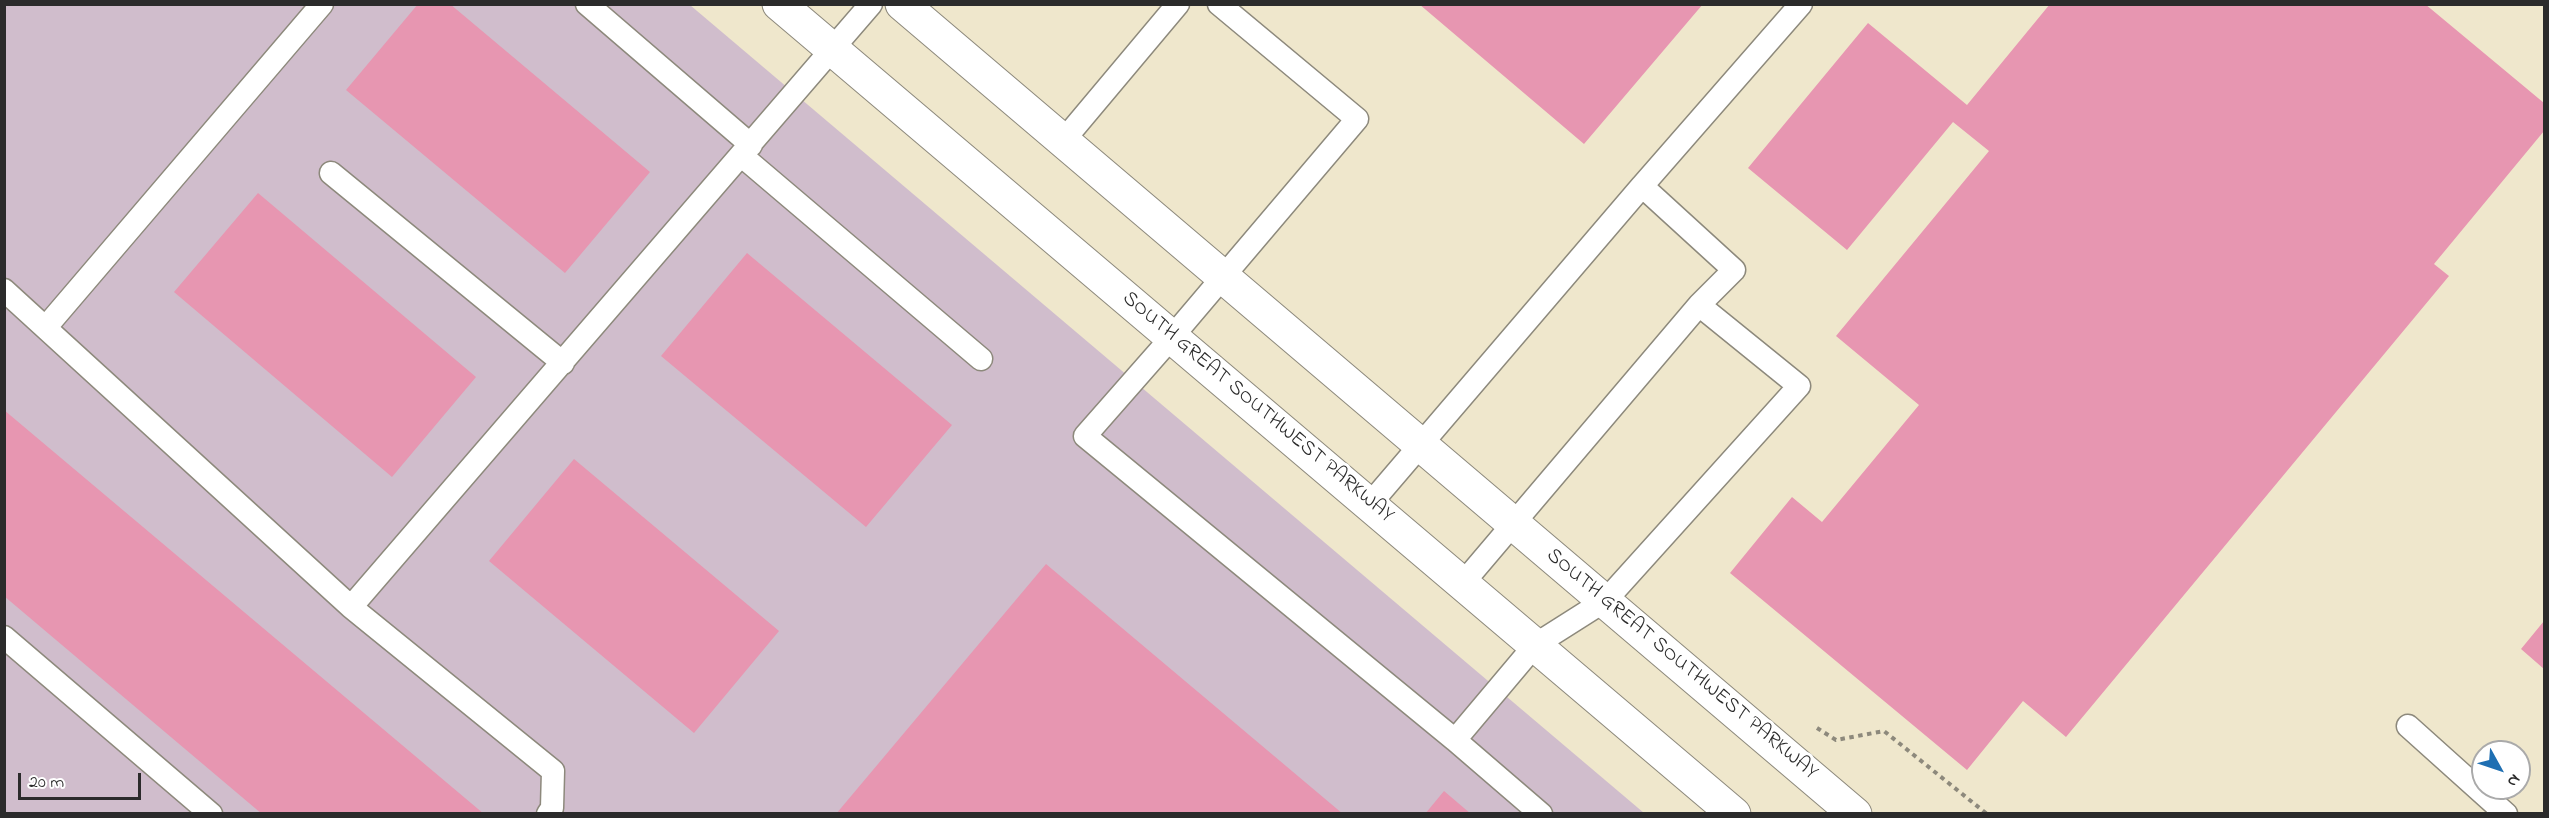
<!DOCTYPE html>
<html>
<head>
<meta charset="utf-8">
<style>
  body { margin:0 }
  #map { position:relative; width:2549px; height:818px; overflow:hidden; background:#efe7cc; font-family:"Indie Flower",sans-serif }
  canvas { display:block }
  .frame { position:absolute; inset:0; border:6px solid #2b2b2b; pointer-events:none }
  .north { position:absolute; left:2471px; top:740px; width:60px; height:60px; box-sizing:border-box; background:#fff; border:2px solid #aaa; border-radius:50%; rotate:130deg; font-size:16px; font-weight:700; line-height:24px; text-align:center; color:#2b2b2b }
  .north::after { content:''; display:block; margin:auto; width:21px; height:27px; background:#1f6fb2; clip-path:polygon(50% 0,100% 100%,50% 72%,0 100%) }
  .scale { position:absolute; left:18px; top:773px; width:123px; height:27px; box-sizing:border-box; border:3px solid #2b2b2b; border-top:0; padding-left:8px; font-size:18px; line-height:21px; white-space:nowrap; color:#2b2b2b; -webkit-text-stroke:4px #fff; paint-order:stroke }
</style>
</head>
<body>
<div id="map">
<canvas width="2549" height="818"></canvas>
<div class="frame"></div>
<div class="north">N</div>
<div class="scale">20 m</div>
</div>
<script>
const g = document.querySelector('canvas').getContext('2d');
g.lineJoin = 'round';
function fill(path, color) { g.fillStyle = color; g.fill(path, 'evenodd'); }
function trace(path, color, width, dash) { g.strokeStyle = color; g.lineWidth = width; g.lineCap = dash ? 'butt' : 'round'; g.setLineDash(dash || []); g.stroke(path); }
function drawText(font, color, halo, rows, align = 'center') {
  g.font = font + ' "Indie Flower",sans-serif'; g.lineWidth = 6; g.setLineDash([]); g.textBaseline = 'middle'; g.strokeStyle = halo; g.fillStyle = color; for (const [text, x, y, turn = 0] of rows) {
    g.save(); g.translate(x, y); g.rotate((+turn || 0) * Math.PI / 180); g.textAlign = isNaN(turn) ? turn : align; if (halo) g.strokeText(text, 0, 0); g.fillText(text, 0, 0); g.restore();
  }
}
fill(new Path2D(`
  M5 4 690 5 1644 813 5 814Z`), '#d0bdcc');
fill(new Path2D(`
  M418 4H450L650 172 565 273 346 90Z
  M1419 4H1703L1584 144Z
  M2050 4H2425L2544 103V131L2434 264 2449 276 2066 737 2023 701 1967 770 1730 573 1792 497 1822 522 1919 405 1836 336 1989 151 1953 122 1847 250 1748 168 1868 23 1967 105Z
  M258 193 476 377 392 477 174 292Z
  M747 253 952 425 866 527 661 356Z
  M4 410 484 814H262L4 596Z
  M574 459 779 631 694 733 489 561Z
  M1046 564 1343 814H836Z
  M2544 621V669L2521 649Z
  M1444 791 1471 814H1425Z`), '#e796b1');
const service = new Path2D(`
  M587 4 751 145
  M1219 4 1357 119 1172 337 1085 436 1455 740 1535 645 1606 600 1799 386 1699 305 1463 583
  M1063 141 1178 4
  M742 156 981 359
  M331 173 563 363
  M1642 186 1801 4
  M4 290 351 607
  M46 327 322 4
  M1370 504 1642 186 1734 270 1699 305
  M4 637 211 814
  M2408 726 2506 814
  M1455 740 1541 814
  M548 814 552 808 553 771 351 607 871 4`);
const secondary = new Path2D(`
  M779 4 1734 814
  M902 4 1855 814`);
trace(service, '#8d897c', 25);
trace(secondary, '#8d897c', 35);
trace(new Path2D(`
  M1817 728 1836 740 1884 731 1987 814`), '#8d897c', 4, [4.5, 4.5]);
trace(service, '#fff', 22);
trace(secondary, '#fff', 33);
drawText('21px', '#2b2b2b', '#fff', [
  ["SOUTH GREAT SOUTHWEST PARKWAY",1257,408,40],
  ["SOUTH GREAT SOUTHWEST PARKWAY",1681,665,40]
]);
</script>
</body>
</html>
